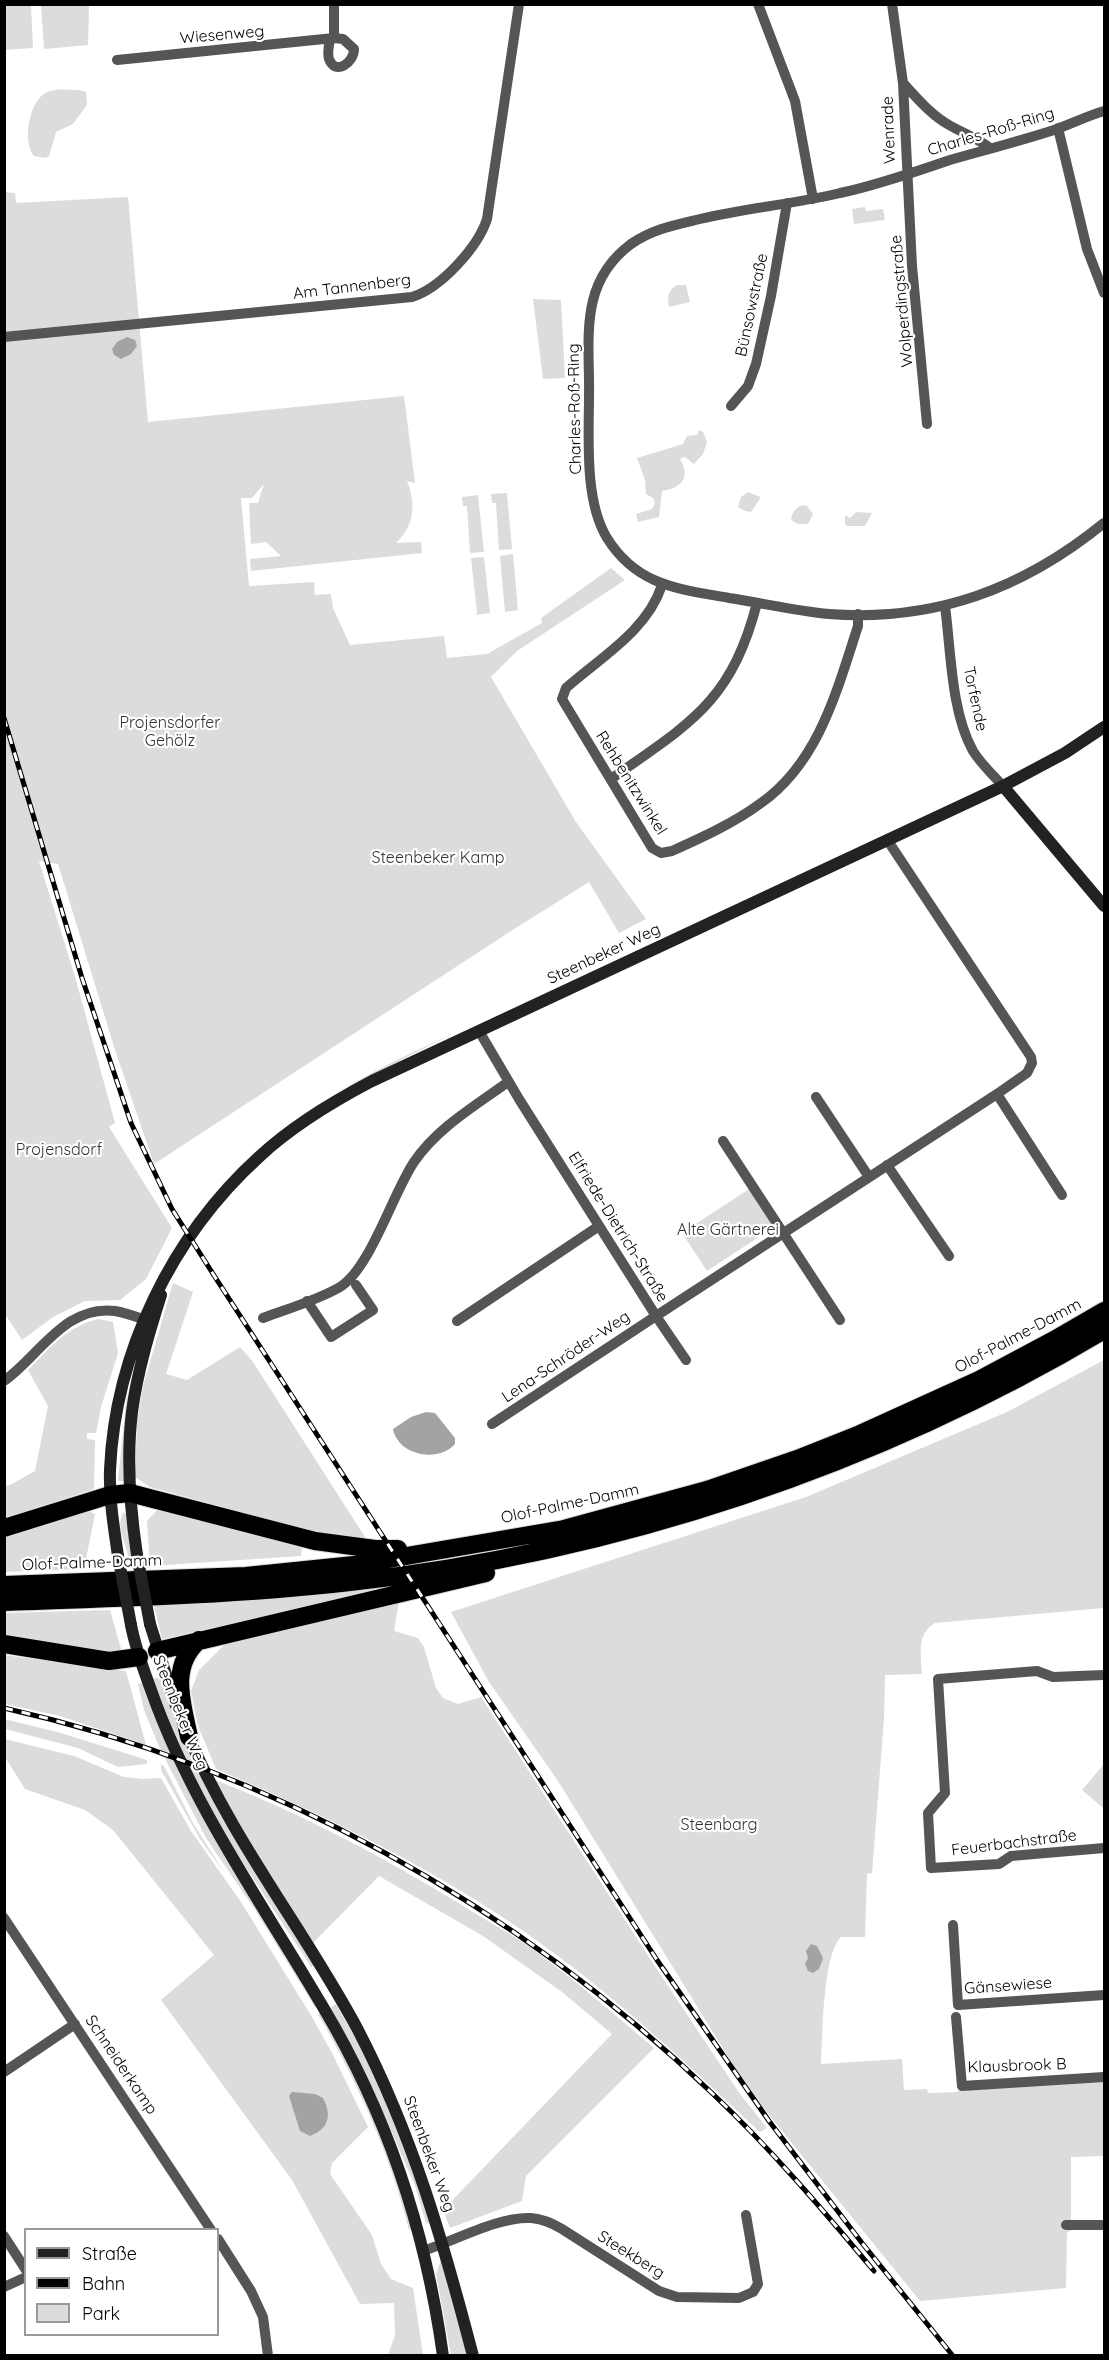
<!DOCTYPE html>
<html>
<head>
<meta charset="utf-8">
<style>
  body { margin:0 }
  #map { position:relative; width:1109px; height:2360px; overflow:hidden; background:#fff; font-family:Quicksand,sans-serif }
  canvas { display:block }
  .frame { position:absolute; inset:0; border:6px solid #000; pointer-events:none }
  .legend { position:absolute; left:24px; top:2228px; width:195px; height:108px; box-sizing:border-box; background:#fff; border:2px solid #999; margin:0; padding:8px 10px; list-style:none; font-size:18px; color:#000 }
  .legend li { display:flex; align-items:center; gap:12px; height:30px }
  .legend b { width:30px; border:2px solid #999 }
</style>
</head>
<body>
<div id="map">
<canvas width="1109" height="2360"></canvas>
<div class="frame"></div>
<ul class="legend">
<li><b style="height:8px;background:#222"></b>Straße</li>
<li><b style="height:8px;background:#000"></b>Bahn</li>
<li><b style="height:16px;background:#dcdcdc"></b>Park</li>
</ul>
</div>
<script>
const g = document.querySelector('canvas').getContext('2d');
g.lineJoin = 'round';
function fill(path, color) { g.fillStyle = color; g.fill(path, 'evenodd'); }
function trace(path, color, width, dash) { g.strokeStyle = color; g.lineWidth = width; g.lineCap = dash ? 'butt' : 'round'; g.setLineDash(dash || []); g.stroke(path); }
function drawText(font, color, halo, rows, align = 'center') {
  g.font = font + ' Quicksand,sans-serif'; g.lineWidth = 4.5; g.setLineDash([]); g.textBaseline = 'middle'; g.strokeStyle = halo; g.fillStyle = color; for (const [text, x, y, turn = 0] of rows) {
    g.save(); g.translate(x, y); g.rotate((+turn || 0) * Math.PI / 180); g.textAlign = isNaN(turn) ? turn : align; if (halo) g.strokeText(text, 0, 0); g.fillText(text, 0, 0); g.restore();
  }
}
fill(new Path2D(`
  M4 5H31L33 48 5 50Z
  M41 5H89L88 45 44 49Z
  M79 90 86 92 87 105 73 124 56 132 49 156 46 158 34 156C22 142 29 100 47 92 56 88 70 90 79 90Z
  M5 192 15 193 16 203 128 197 148 422 404 396 415 483 407 481C416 504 415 525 396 543L421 542 422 553 251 571 250 559 281 556 266 542 251 544 249 503H258L264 484 252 498H241L249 586 314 582 315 595 331 594 333 608 350 645 444 636 447 658 487 654 542 623 541 618 611 568 625 580 517 651 491 677 576 822 646 919 619 933 589 882 511 931 154 1164 115 1050 58 864 39 861 76 980 115 1123 109 1127 172 1228 146 1279 120 1300 85 1301 53 1317 22 1340 5 1314Z
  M865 207 866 211 883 209 885 220 854 224 852 209Z
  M677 285H686L690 302 669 307C667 297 668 290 677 285Z
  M533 299 561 300 565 378 543 379Z
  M699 430 703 432 707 442 703 454 694 464 685 457 680 459C691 477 682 488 662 491L659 517 638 522 636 514 652 509 655 503 653 498 646 494 645 480 637 458 683 444 687 436 697 435Z
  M748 492 761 497 751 512 745 511 738 507 741 497Z
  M507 493 512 549 499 550 496 503H492L491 494Z
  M478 495 484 552 470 553 467 506H463L462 497Z
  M803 505 807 506 813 514 808 524H798L791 520C792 512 795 508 803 505Z
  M856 512 872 513 865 526H847L845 524V515L850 518Z
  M513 554 518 610 505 612 500 556Z
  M484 557 490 613 476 615 477 612 471 558Z
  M452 1034 336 1093 297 1119 260 1149 222 1186 194 1221 153 1291 152 1289C222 1152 318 1095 452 1034Z
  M749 1189 774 1227 707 1271 682 1233Z
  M173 1283 193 1292 166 1374 187 1380 240 1347 253 1362 365 1537 363 1541 316 1533 150 1487 135 1477 137 1422 143 1386Z
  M99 1319 113 1322 118 1353 101 1407 96 1433H87V1439L95 1440 94 1489 5 1518V1486L10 1485 35 1471 48 1406 28 1370C51 1347 67 1326 99 1319Z
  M142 1335 126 1481H118L126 1402Z
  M1104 1360V1608L935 1623C916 1634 921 1655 922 1674L885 1675 884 1719 872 1873 867 1874 865 1937H841C822 1956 823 2036 821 2064L902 2059 904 2090 927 2089 928 2093 958 2092 959 2088 1104 2079V2156L1071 2157V2231L1067 2232 1066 2288 920 2301 748 2089 558 1781 489 1682 451 1612 806 1497 1007 1412Z
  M160 1507 302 1546 301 1556 150 1566 147 1521Z
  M86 1510 95 1514 84 1569 5 1572 4 1535Z
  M123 1512 126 1514 131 1556H128C125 1540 116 1528 123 1512Z
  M375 1589 369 1593 162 1639 154 1606Z
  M399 1601 394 1631 418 1638 424 1647 436 1688 443 1698 458 1704 481 1697 656 1968 740 2094 767 2128 760 2132C691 2068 623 2003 547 1948 446 1874 331 1818 216 1769L198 1726 191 1691 199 1670 224 1645Z
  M110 1610 122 1652 118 1653 5 1635 4 1613Z
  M4 1655 126 1671 146 1745 60 1716 5 1704Z
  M160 1677C196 1780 256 1873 313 1965L312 1968 220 1828 184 1759 153 1679Z
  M142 1683 176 1765 199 1810 317 2006 315 2007 255 1910 206 1838 160 1749 144 1710 138 1684Z
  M4 1719 61 1733 147 1760V1764L118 1767 78 1748 5 1729Z
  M5 1739 74 1756 124 1777 142 1779 161 1778 191 1831 241 1902 312 2017 332 2053 368 2127 332 2163 330 2174 372 2235 381 2264 391 2279 413 2288 423 2355H388L395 2335 394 2303 360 2304 292 2180 161 2000 214 1955 113 1830 85 1810 25 1789 5 1757Z
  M1104 1764V1806L1103 1808 1082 1790Z
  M161 1765 164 1766 193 1823 225 1874 200 1839 161 1770Z
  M215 1780C303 1814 385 1858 465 1907 487 1921 510 1933 531 1948 574 1979 614 2014 654 2048L526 2176 522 2201 450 2228 443 2210 612 2034 562 1992 483 1936 379 1876 312 1944 236 1822Z
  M336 2004 358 2043 398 2128 431 2224 426 2223 415 2186 374 2091 330 2008Z
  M320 2013C360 2081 390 2153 411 2229L409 2230C390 2153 357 2082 318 2014Z
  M441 2260 467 2355H451L436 2274Z`), '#dcdcdc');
fill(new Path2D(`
  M127 337 135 340 137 346 131 354 121 359 114 355 112 349 117 342Z
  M426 1412 435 1413 455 1438V1444C439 1463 398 1456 393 1429L411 1417Z
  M811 1944 817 1946 823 1958 819 1969 813 1973 808 1971 805 1964 808 1958 806 1951Z
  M292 2092 315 2094 323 2098C332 2115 329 2129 310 2136L300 2131 289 2096Z`), '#a3a3a3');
const highway = new Path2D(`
  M4 1528 110 1495 130 1493 315 1541 375 1549H398
  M4 1585 246 1576 354 1565 564 1529 707 1490 797 1459 860 1434 979 1380 1054 1340 1104 1311
  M4 1602C120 1598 235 1595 350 1582 615 1553 876 1466 1104 1330
  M4 1644 109 1661 139 1657
  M157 1651 486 1573
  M189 1737C182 1702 169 1667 199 1640`);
trace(highway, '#dbdbdb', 20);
trace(new Path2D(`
  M758 4 795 101 813 199
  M892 4 903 83 912 266 927 424
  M330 39C329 45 327 53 329 59 335 76 354 63 354 49L343 39 334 38
  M117 60 334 38V4
  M903 83C917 98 931 115 949 125 963 133 977 138 990 148
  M1104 111C1087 116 1071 124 1054 130 1020 141 985 150 950 160 914 172 878 185 840 193 794 204 747 208 700 219 675 225 653 229 631 244 584 279 588 326 589 379 590 426 582 497 607 538 637 586 679 589 729 598 762 603 796 611 829 614 934 622 1023 589 1104 523
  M1058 128 1087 249 1104 293
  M4 337 412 297C441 288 478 247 487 219L519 4
  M731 406 748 386 756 364 771 296 787 203
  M662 585C647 631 601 657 566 688L562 699 652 848 661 853 672 851C703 837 734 823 761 803 819 762 837 690 858 626V614
  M945 606C951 651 951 712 973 751 981 764 993 775 1003 786
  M611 779C690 723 731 703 757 603
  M479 1031 519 1099 656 1316 997 1094 1027 1073 1032 1063 1031 1057 888 841
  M997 1094 1062 1195
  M816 1097 869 1177
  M723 1141 840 1320
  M887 1165 949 1256
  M307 1301 331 1337 373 1310 356 1285
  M263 1318C287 1309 318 1300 340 1287 370 1269 393 1193 414 1162 437 1128 475 1106 508 1082
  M457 1321 599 1226
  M4 1381C39 1356 66 1304 115 1311 127 1313 140 1318 151 1322
  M492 1424 656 1316 686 1360
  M1104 1675 1053 1677 1037 1671 938 1679 945 1793 928 1813 931 1868 999 1864 1011 1856 1104 1848
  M4 1918 211 2230
  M953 1925 958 2005 1104 1995
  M956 2017 962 2086 1104 2077
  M4 2072 75 2024
  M1066 2225H1104
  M4 2236 26 2270
  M218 2239 251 2291 263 2317 268 2356
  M423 2251C454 2241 500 2216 531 2218 543 2219 552 2223 562 2229L659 2291 677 2297 739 2298 753 2292 758 2284 746 2215
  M4 2287 26 2277`), '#555', 10);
trace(new Path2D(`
  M1003 786 1104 906
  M137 1555C130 1508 126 1460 132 1412 137 1373 149 1333 161 1295
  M118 1556C114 1528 109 1499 110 1470 115 1352 172 1236 259 1157 292 1126 332 1102 372 1081L1003 786 1065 753 1104 727
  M150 1624 176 1706
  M131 1625C135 1647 143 1668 151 1690 191 1804 262 1903 323 2007 387 2114 426 2232 443 2356
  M186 1730C230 1838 304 1929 358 2030 413 2136 443 2241 473 2356`), '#222', 12);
trace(highway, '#000', 18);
const rail = new Path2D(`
  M4 718 82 978 131 1123 172 1209 215 1277 657 1960 769 2121 862 2243 953 2356
  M4 1708C271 1768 517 1906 713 2094 771 2149 823 2210 874 2271`);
trace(rail, '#000', 5);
trace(rail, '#fff', 3, [9]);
trace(new Path2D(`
  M137 1555 150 1624
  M118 1556 131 1625`), '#222', 12);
drawText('16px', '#000', '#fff', [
  ["Wiesenweg",222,35,-5],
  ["Wenrade",889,130,-92],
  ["Charles-Roß-Ring",991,132,-17],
  ["Am Tannenberg",352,287,-7],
  ["Wolperdingstraße",902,301,-95],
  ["Bünsowstraße",752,305,-78],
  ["Charles-Roß-Ring",575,409,-91],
  ["Torfende",975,699,78],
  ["Rehbenitzwinkel",631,783,58],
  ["Steenbeker Weg",604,954,-25],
  ["Elfriede-Dietrich-Straße",618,1227,58],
  ["Olof-Palme-Damm",1018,1336,-28],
  ["Lena-Schröder-Weg",566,1357,-34],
  ["Olof-Palme-Damm",570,1504,-12],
  ["Olof-Palme-Damm",92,1563,-2],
  ["Steenbeker Weg",180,1713,68],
  ["Feuerbachstraße",1014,1843,-7],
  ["Gänsewiese",1008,1986,-4],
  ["Schneiderkamp",121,2065,56],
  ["Klausbrook B",1017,2066,-2],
  ["Steenbeker Weg",429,2154,70],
  ["Steekberg",631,2255,32]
]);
drawText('16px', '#333', '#fff', [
  ["Projensdorfer",170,723],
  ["Gehölz",170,741],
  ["Steenbeker Kamp",438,858],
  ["Projensdorf",59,1150],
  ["Alte Gärtnerei",728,1230],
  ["Steenbarg",719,1825]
]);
</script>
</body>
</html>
